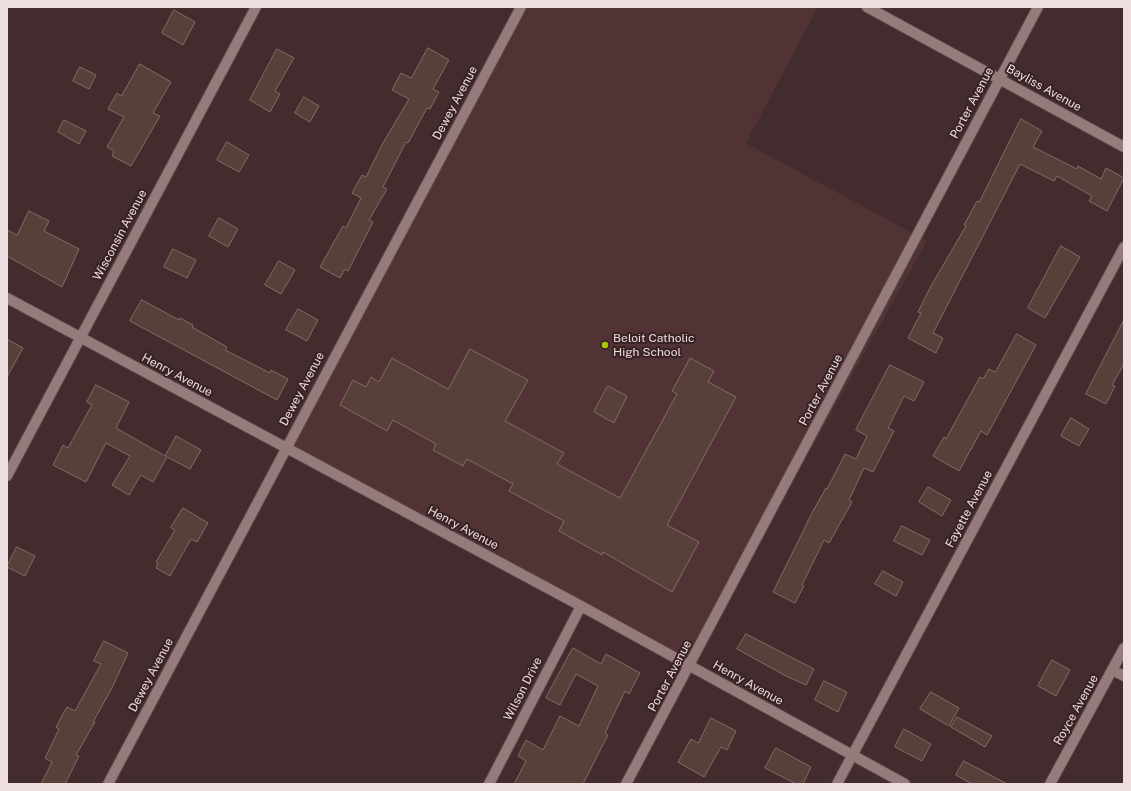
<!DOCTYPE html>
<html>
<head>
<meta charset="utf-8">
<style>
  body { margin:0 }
  #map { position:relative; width:1131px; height:791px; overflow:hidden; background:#432c2e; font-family:"Public Sans",sans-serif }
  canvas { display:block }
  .frame { position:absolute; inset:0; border:8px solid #edddde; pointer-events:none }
</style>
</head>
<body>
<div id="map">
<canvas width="1131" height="791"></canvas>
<div class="frame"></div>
</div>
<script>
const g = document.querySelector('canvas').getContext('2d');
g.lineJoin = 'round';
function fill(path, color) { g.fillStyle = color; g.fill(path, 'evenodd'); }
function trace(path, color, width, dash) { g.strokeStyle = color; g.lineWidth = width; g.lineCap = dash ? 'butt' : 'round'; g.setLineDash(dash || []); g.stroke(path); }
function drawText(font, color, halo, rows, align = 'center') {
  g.font = font + ' "Public Sans",sans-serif'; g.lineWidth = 4; g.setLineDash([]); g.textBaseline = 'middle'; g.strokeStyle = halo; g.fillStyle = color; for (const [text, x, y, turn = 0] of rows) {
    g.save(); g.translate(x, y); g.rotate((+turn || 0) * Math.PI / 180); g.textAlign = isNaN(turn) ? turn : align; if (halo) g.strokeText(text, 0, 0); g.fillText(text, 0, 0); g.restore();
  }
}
fill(new Path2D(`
  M521 7H818L746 143 927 241 690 666 286 448Z`), '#513235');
const building = new Path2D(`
  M174 10 195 22 183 45 162 33Z
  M428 48 449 60 433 89 439 92 430 109 427 108 408 143 406 142 383 187 387 189 369 220 373 222 348 271 345 269 340 278 320 267 343 226 346 228 361 198 352 193 362 175 366 177 383 143 409 99 392 90 401 73 411 78Z
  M277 49 294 58 275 91 280 94 270 112 250 100Z
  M140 64 171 82 153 113 160 116 131 166 112 156 114 151 107 147 124 117 108 109 117 93 121 96Z
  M80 67 96 75 89 89 73 81Z
  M304 97 319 106 310 122 295 113Z
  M1021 119 1042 131 1033 147 1077 169 1078 166 1101 179 1106 168 1124 178 1107 211 1089 201 1092 196 1057 176 1054 181 1020 164 933 333 943 338 936 353 908 338 921 313 918 312 931 286 966 226 964 225 977 201 979 202Z
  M64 120 86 131 79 144 58 132Z
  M227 142 249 155 239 172 217 160Z
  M29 211 49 221 44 231 79 249 62 287 7 256V230L17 235Z
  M219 218 238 229 228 247 209 236Z
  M1061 246 1080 257 1045 318 1028 308Z
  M173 249 196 260 187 278 164 267Z
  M279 261 295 270 281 294 265 285Z
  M142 300 179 320 180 318 193 325 192 327 227 347 225 350 270 373 271 370 288 379 277 400 130 321Z
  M298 309 318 320 307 341 286 330Z
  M1124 320V364L1112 385 1115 386 1106 404 1086 394Z
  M1017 334 1036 345 987 435 981 431 959 471 933 456 944 437 946 439 980 377 983 379 989 369 995 372Z
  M7 339 23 348 7 377Z
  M470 349 528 380 505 421 564 453 557 464 620 498 677 394 672 391 690 358 714 371 708 382 736 397 667 525 699 542 672 592 603 552 602 555 559 531 564 521 509 491 513 484 467 459 463 466 433 450 436 444 393 420 387 431 340 405 353 380 366 387 371 377 379 382 392 358 448 389Z
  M890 365 924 382 914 401 904 396 888 428 894 431 873 472 864 468 849 500 852 502 829 543 824 540 802 585 804 586 795 603 773 592 813 511 826 488 827 489 845 454 856 459 867 436 856 430Z
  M96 385 129 402 116 428 165 456 176 436 201 450 190 469 167 457 153 482 141 475 129 495 112 485 130 456 106 443 86 482 53 465 63 445 68 448 92 405 87 402Z
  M608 386 627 396 614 423 594 412Z
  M1071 418 1089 429 1079 446 1061 436Z
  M928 487 951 500 942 516 919 502Z
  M183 508 208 523 197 542 191 539 170 576 156 568 158 563 156 562 175 530 171 528Z
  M902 526 930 540 922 555 894 541Z
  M17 547 35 556 25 576 7 567Z
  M883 571 903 582 896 596 875 584Z
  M746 634 814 669 806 685 786 676 737 649Z
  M104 641 128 653 112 688 93 722H95L76 755 79 756 65 784H41L52 762 45 758 59 729 56 727 67 707 75 711 101 664 94 661Z
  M573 648 601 664 606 654 640 673 629 694 625 691 605 733 608 735 583 784H514L526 761 518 756 526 740 543 750 560 716 579 726 598 686 576 674 560 705 546 698Z
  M1052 660 1070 670 1056 696 1038 686Z
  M824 681 847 692 838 712 815 700Z
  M931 692 959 708 949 726 920 709Z
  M957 717 992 736 985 747 951 727Z
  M711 718 736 731 727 750 721 747 704 777 678 762 691 739 698 743Z
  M904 729 931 744 922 761 895 747Z
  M776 748 811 767 803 784H796L765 768Z
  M964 761 1007 784H972L956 775Z`);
fill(building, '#57403a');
trace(building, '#856b65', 1);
const minor = new Path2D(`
  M867 7 1124 147
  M7 298 581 606 905 784
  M7 476 256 7
  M1112 670 1124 676
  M108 784 521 7
  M489 784 581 606
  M626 784 1038 7
  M837 784 1124 247
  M1050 784 1124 648`);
trace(minor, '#5c484a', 12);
trace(minor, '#967b7d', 10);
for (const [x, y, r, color] of [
  [605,345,4,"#afc505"]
]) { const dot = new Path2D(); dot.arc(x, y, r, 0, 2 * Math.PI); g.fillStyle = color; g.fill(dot); trace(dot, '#382224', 1.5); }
drawText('12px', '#edddde', '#382224', [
  ["Bayliss Avenue",1044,88,29],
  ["Dewey Avenue",455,103,-62],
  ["Porter Avenue",972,103,-62],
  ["Wisconsin Avenue",120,235,-62],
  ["Henry Avenue",177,375,28],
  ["Dewey Avenue",302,389,-62],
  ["Porter Avenue",821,390,-62],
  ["Fayette Avenue",969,509,-62],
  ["Henry Avenue",463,528,28],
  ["Dewey Avenue",151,675,-62],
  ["Porter Avenue",670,676,-62],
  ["Henry Avenue",748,683,29],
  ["Wilson Drive",523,689,-63],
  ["Royce Avenue",1076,710,-61]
]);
drawText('12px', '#edddde', '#382224', [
  ["Beloit Catholic",613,338],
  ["High School",613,352]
], 'left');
</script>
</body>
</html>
